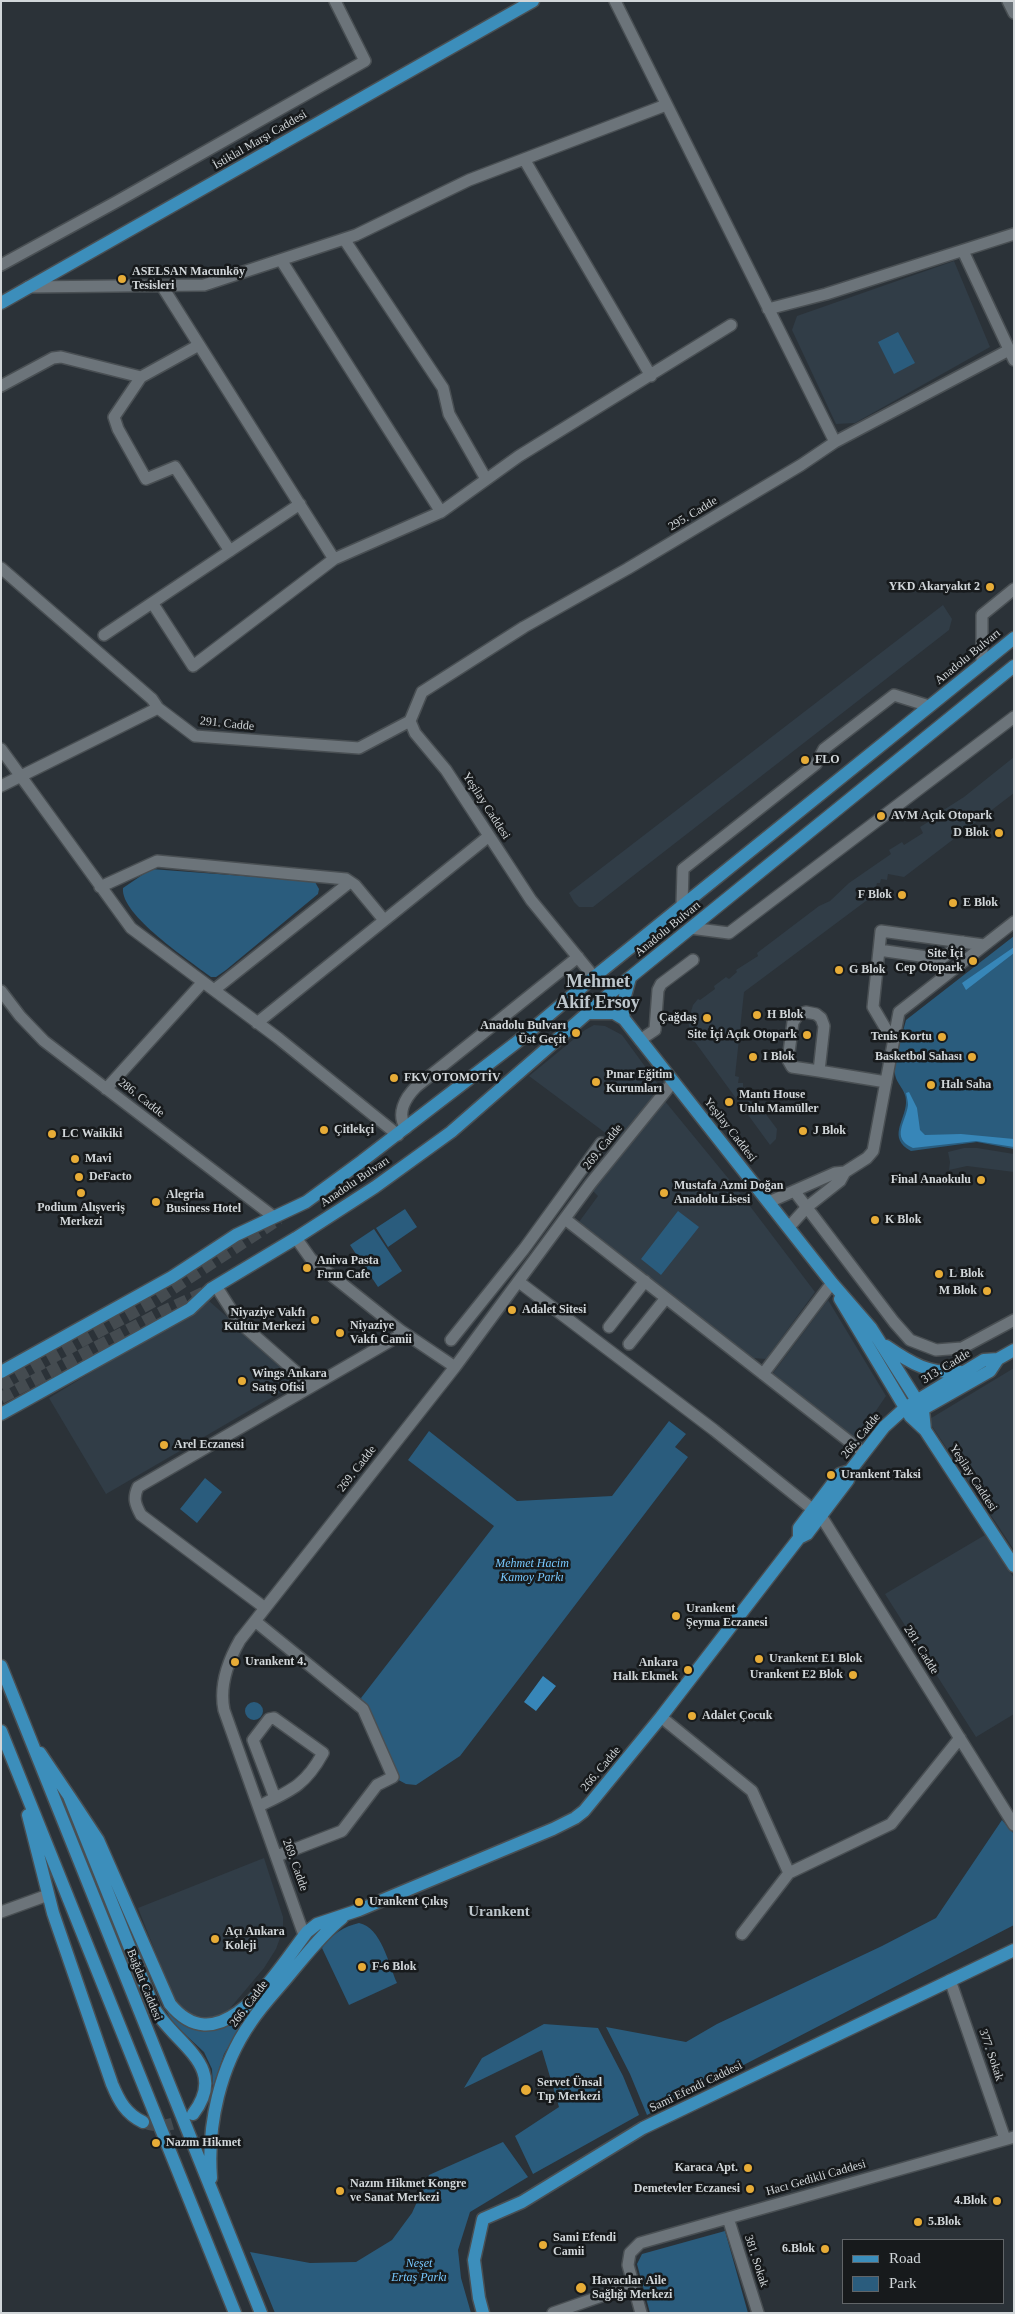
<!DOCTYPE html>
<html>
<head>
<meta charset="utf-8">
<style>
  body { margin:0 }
  #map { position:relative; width:1015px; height:2314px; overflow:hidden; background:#2b3238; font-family:Georgia,serif }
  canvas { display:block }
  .frame { position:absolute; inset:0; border:2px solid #d1d6d9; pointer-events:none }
  .legend { position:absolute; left:842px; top:2239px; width:162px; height:65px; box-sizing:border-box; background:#171a1c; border:1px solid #616568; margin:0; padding:6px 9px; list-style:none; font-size:15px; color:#d1d6d9 }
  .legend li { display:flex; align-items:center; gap:10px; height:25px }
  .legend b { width:25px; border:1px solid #616568 }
</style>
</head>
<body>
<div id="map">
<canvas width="1015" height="2314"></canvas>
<div class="frame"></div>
<ul class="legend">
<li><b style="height:6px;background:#3c8ebb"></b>Road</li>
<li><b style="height:14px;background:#2a5c7d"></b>Park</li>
</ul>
</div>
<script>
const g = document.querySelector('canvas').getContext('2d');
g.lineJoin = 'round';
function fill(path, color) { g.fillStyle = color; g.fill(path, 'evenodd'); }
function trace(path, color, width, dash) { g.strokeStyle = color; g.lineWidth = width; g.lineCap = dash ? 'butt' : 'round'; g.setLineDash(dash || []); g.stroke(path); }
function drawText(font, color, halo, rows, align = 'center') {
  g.font = font + ' Georgia,serif'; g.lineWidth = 5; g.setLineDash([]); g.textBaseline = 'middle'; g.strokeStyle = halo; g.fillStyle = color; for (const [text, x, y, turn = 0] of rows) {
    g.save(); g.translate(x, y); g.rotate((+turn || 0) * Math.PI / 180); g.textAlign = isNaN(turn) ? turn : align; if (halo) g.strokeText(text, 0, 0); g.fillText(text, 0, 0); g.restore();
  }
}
fill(new Path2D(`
  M954 261 990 347 855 423 836 424 792 330 797 316Z
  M943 605 952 619 949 630 593 907H579L574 902 569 893Z
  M1014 757V793L904 877 888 874 887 880 881 879 880 883H877L874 895 744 992 735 1076 739 1077 738 1083H743V1092L758 1111 762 1109 777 1129 776 1139 770 1145 695 1042 692 1041 688 1021 693 1005 698 999 700 1000 715 989 714 986 726 977 729 979 737 972 736 970 758 956 757 953 819 906 830 901 849 883 891 854 889 850 902 842 904 845 923 833 920 827 943 813 942 811 964 797Z
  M594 1025 605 1026 622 1035 660 1087 619 1143 529 1076 585 1030Z
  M664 1100 737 1189 815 1292 766 1359 753 1358 579 1222 598 1196 592 1190Z
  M964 1148H977L1014 1154V1172L967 1166 949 1170 950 1162 948 1152Z
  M828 1300 886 1396 856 1440 773 1373Z
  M209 1301 300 1381 106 1494 49 1398Z
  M1014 1368V1550L928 1420Z
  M985 1535 1014 1578V1714L976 1737 885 1594Z
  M264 1858 283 1917V1930L276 1949 264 1968 226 2013 213 2019 190 2014 174 1999 138 1908Z`), '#313d47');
fill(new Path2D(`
  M898 332 915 363 894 374 878 342Z
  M151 869 310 881 315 882 319 889 318 894 226 970 216 977H211C189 960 120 915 123 888Z
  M1014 936V1149L977 1142 911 1151C887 1138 905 1121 906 1103 907 1090 896 1084 895 1074 893 1064 903 1032 906 1020Z
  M405 1209 417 1227 388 1247 376 1228Z
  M678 1211 699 1227 661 1275 641 1259Z
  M374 1229 402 1271 378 1287 350 1245Z
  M669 1421 686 1434 675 1447 688 1457 460 1756 416 1785 406 1784 393 1777 361 1698 494 1526 408 1460 429 1431 517 1501 612 1496Z
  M205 1478 222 1492 197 1523 180 1509Z
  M245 1711a9 9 0 1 1 18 0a9 9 0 1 1-18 0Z
  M1002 1820 1014 1834V1925L647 2115 630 2074 606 2027 686 2042 717 2024 882 1946 936 1918Z
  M359 1923C381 1927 389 1965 397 1983L349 2005 322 1948C330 1935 345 1926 359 1923Z
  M160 1999 171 2013 226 2025 247 2015 224 2054 213 2087 212 2069 204 2052 173 2023Z
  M544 2024 598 2028 623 2076 639 2115 533 2174 515 2136 559 2107 542 2050 464 2088 482 2058Z
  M503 2142 528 2177 470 2212 458 2250 461 2278 471 2313H275L250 2252 310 2263 356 2262 392 2240 412 2213 429 2175Z
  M725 2231 748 2313H650L637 2264 642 2254Z`), '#2a5c7d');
fill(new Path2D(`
  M1014 947V953L966 990 962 983Z
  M909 1092 917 1108 920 1130 925 1135 961 1134 1014 1139V1147L976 1141 913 1148C890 1138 906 1122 908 1105 908 1102 907 1097 906 1093Z
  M543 1676 556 1686 536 1711 524 1702Z`), '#3786b8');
trace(new Path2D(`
  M1 1386 154 1301 279 1219
  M1 1398 162 1312 207 1291
  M143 2122C162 2129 175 2125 192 2114`), '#444b50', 12, [12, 6]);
const minor = new Path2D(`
  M615 1 835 442
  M1008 1 1014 13
  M524 159 651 376
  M344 239 443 388 449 414 486 479
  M963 251 1014 360
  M281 260 441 512
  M1 265 116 202 365 61 335 1
  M162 286 334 559
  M28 287 204 285 356 235 469 180 666 105
  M768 309 826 294 1014 234
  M141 377 114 417 118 429 146 479 175 467 230 551
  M1 386 53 358 61 357 141 377 199 345
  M1 568 152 699 158 708
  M153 604 193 666 334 559 441 512 519 456 731 325
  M104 635 300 504
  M982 664V615L1014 589
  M410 721 422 692 524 627 627 569 801 465 835 442 1009 350
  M410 721 415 733 446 770 531 900 594 977
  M1 749 131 928 278 1038 398 1135
  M1 786 158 708 195 736 359 748 410 721
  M100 887 157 861 346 879 355 885 384 920
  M682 905 683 869 816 764 824 749 894 695 929 706
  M690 928 729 933 1014 717
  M879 950 941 959 963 942
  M214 990 350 882
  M1 991 20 1016 44 1041 274 1217
  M257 1023 489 836
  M640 1040 655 1030 658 990 661 984 693 960
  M893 1041 873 1007 881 931 984 945
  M819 1071 792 1067 788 1060 793 1022 798 1015 806 1012 816 1014 821 1018 824 1026 819 1071 886 1082
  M106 1089 203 982
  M406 1128C396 1114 405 1098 416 1087L578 957
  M795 1192 894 1322 910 1340 936 1350 962 1348 1014 1320
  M769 1202 835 1173 845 1172 867 1158 873 1151 899 1012 1014 922
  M565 1219 864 1453
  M789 1227 807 1207 840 1181 845 1172
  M296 1238 311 1259 400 1330 455 1367
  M519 1282 714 1430 821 1516 1014 1825
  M216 1286 239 1322 312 1386
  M609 1327 645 1281
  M451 1340 524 1249 601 1143
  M629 1344 666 1298
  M763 1374 832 1283
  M265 1608 141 1515C135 1504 133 1498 138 1487L404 1333
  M255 1621 363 1709 393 1777 377 1785 342 1831 277 1856
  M661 1717 752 1791 789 1873 891 1824 960 1738
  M259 1806C290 1791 305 1786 323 1753L274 1718 269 1719 253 1740 275 1798
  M1 1912 48 1895
  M742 1934 789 1873
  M304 1935 224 1710C219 1685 228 1661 240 1640L455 1367 591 1183 673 1082
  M950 1980 1005 2139
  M728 2218 758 2313
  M553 2313 633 2285
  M641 2313 628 2265 630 2253 640 2243 1014 2137`);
const major = new Path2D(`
  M1 303 533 1
  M589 1013H614L624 1019 832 1283 871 1328 923 1410 925 1430
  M624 1019 622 1007 630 978
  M840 1299 910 1416 925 1430 1014 1566
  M886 1346C912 1364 929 1374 961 1372
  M1 1372 172 1277 236 1235 306 1202 362 1161 517 1042 594 977 1014 638
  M916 1413 990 1371 998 1359 1014 1350
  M1 1414 190 1309 211 1289 296 1238 375 1187 451 1132 607 996 1014 666
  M799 1538V1528L840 1474 850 1471
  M1 1666 261 2313
  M1 1731 235 2313
  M40 1753 69 1796 154 2008C174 2044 230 2066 193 2114
  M69 1796 98 1840 170 2004C221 2067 279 1968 307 1932L317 1924 359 1910 553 1829 575 1818 584 1811 661 1717 799 1538 807 1534 848 1480 850 1471 884 1427 905 1408 984 1360 998 1359
  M28 1815 53 1913 112 2084C119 2101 126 2114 143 2122
  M211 2178C207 2125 220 2066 251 2022 262 2005 277 1990 290 1974 306 1955 322 1934 342 1918
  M483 2313 479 2298 474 2260 483 2219 522 2202 643 2128 1014 1950`);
trace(minor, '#494f53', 14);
trace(major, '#494f53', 15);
trace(minor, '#6c747a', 11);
trace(major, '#3c8ebb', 12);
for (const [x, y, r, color] of [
  [122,279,5,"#e7ac37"],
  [990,587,5,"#e7ac37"],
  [805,760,5,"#e7ac37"],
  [881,816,5,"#e7ac37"],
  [999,833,5,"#e7ac37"],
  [902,895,5,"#e7ac37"],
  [953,903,5,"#e7ac37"],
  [973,961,5,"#e7ac37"],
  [839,970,5,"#e7ac37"],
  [757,1015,5,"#e7ac37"],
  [707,1018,5,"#e7ac37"],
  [576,1033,5,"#e7ac37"],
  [807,1035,5,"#e7ac37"],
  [942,1037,5,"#e7ac37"],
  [753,1057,5,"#e7ac37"],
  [972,1057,5,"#e7ac37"],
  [394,1078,5,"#e7ac37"],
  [596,1082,5,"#e7ac37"],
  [931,1085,5,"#e7ac37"],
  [729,1102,5,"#e7ac37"],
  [324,1130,5,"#e7ac37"],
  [803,1131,5,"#e7ac37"],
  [52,1134,5,"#e7ac37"],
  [75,1159,5,"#e7ac37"],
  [79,1177,5,"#e7ac37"],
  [981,1180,5,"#e7ac37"],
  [81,1193,5,"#e7ac37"],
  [664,1193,5,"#e7ac37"],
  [156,1202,5,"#e7ac37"],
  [875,1220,5,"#e7ac37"],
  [307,1268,5,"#e7ac37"],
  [939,1274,5,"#e7ac37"],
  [987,1291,5,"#e7ac37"],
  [512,1310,5,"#e7ac37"],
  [315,1320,5,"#e7ac37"],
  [340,1333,5,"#e7ac37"],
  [242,1381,5,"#e7ac37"],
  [164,1445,5,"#e7ac37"],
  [831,1475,5,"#e7ac37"],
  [676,1616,5,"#e7ac37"],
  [759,1659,5,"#e7ac37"],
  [235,1662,5,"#e7ac37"],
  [688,1670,5,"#e7ac37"],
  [853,1675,5,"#e7ac37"],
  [692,1716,5,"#e7ac37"],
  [359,1902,5,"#e7ac37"],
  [215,1939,5,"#e7ac37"],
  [362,1967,5,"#e7ac37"],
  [526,2090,6,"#e7ac37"],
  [156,2143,5,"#e7ac37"],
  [748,2168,5,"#e7ac37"],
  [750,2189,5,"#e7ac37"],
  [340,2191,5,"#e7ac37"],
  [997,2201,5,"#e7ac37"],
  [918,2222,5,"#e7ac37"],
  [543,2245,5,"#e7ac37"],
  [825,2249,5,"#e7ac37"],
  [581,2288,6,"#e7ac37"]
]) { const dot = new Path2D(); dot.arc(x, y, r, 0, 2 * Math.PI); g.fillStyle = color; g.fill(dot); trace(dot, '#171a1c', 2); }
drawText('12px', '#d1d6d9', '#171a1c', [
  ["İstiklal Marşı Caddesi",260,140,-30],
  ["295. Cadde",693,514,-31],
  ["Anadolu Bulvarı",968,657,-39],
  ["291. Cadde",227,724,6],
  ["Yeşilay Caddesi",486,806,57],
  ["Anadolu Bulvarı",668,929,-39],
  ["286. Cadde",141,1098,38],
  ["Yeşilay Caddesi",730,1130,52],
  ["269. Cadde",603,1147,-51],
  ["Anadolu Bulvarı",355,1182,-34],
  ["313. Cadde",946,1367,-31],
  ["266. Cadde",861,1436,-51],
  ["269. Cadde",357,1469,-52],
  ["Yeşilay Caddesi",973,1478,57],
  ["281. Cadde",921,1650,58],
  ["266. Cadde",601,1769,-50],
  ["269. Cadde",295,1865,70],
  ["Bağdat Caddesi",144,1985,68],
  ["266. Cadde",249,2004,-53],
  ["377. Sokak",991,2055,71],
  ["Sami Efendi Caddesi",696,2087,-26],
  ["Hacı Gedikli Caddesi",816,2178,-16],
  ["381. Sokak",756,2261,72]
]);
drawText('bold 12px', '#d1d6d9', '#171a1c', [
  ["ASELSAN Macunköy",132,272],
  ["Tesisleri",132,286],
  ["YKD Akaryakıt 2",980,587,"right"],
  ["FLO",815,760],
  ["AVM Açık Otopark",891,816],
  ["D Blok",989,833,"right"],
  ["F Blok",892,895,"right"],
  ["E Blok",963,903],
  ["Site İçi",963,954,"right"],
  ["Cep Otopark",963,968,"right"],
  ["G Blok",849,970],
  ["H Blok",767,1015],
  ["Çağdaş",697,1018,"right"],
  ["Anadolu Bulvarı",566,1026,"right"],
  ["Üst Geçit",566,1040,"right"],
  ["Site İçi Açık Otopark",797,1035,"right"],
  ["Tenis Kortu",932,1037,"right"],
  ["I Blok",763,1057],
  ["Basketbol Sahası",962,1057,"right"],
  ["Pınar Eğitim",606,1075],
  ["Kurumları",606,1089],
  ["FKV OTOMOTİV",404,1078],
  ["Halı Saha",941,1085],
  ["Mantı House",739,1095],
  ["Unlu Mamüller",739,1109],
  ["Çitlekçi",334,1130],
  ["J Blok",813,1131],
  ["LC Waikiki",62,1134],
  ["Mavi",85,1159],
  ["DeFacto",89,1177],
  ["Final Anaokulu",971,1180,"right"],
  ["Mustafa Azmi Doğan",674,1186],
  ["Anadolu Lisesi",674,1200],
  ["Alegria",166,1195],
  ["Business Hotel",166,1209],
  ["Podium Alışveriş",81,1208,"center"],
  ["Merkezi",81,1222,"center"],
  ["K Blok",885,1220],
  ["Aniva Pasta",317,1261],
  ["Fırın Cafe",317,1275],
  ["L Blok",949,1274],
  ["M Blok",977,1291,"right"],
  ["Adalet Sitesi",522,1310],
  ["Niyaziye Vakfı",305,1313,"right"],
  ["Kültür Merkezi",305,1327,"right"],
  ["Niyaziye",350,1326],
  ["Vakfı Camii",350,1340],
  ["Wings Ankara",252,1374],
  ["Satış Ofisi",252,1388],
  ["Arel Eczanesi",174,1445],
  ["Urankent Taksi",841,1475],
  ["Urankent",686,1609],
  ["Şeyma Eczanesi",686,1623],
  ["Urankent E1 Blok",769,1659],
  ["Urankent 4.",245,1662],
  ["Ankara",678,1663,"right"],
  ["Halk Ekmek",678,1677,"right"],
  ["Urankent E2 Blok",843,1675,"right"],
  ["Adalet Çocuk",702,1716],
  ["Urankent Çıkış",369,1902],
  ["Açı Ankara",225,1932],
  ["Koleji",225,1946],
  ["F-6 Blok",372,1967],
  ["Servet Ünsal",537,2083],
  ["Tıp Merkezi",537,2097],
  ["Nazım Hikmet",166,2143],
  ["Karaca Apt.",738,2168,"right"],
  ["Nazım Hikmet Kongre",350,2184],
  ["ve Sanat Merkezi",350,2198],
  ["Demetevler Eczanesi",740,2189,"right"],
  ["4.Blok",987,2201,"right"],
  ["5.Blok",928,2222],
  ["Sami Efendi",553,2238],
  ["Camii",553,2252],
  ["6.Blok",815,2249,"right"],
  ["Havacılar Aile",592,2281],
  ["Sağlığı Merkezi",592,2295]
], 'left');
drawText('italic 12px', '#77c8fe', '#171a1c', [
  ["Mehmet Hacim",532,1564],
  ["Kamoy Parkı",532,1578],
  ["Neşet",419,2264],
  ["Ertaş Parkı",419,2278]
]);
drawText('bold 15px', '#bdc6cc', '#171a1c', [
  ["Urankent",499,1912]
]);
drawText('bold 18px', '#bdc6cc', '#171a1c', [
  ["Mehmet",598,982],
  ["Akif Ersoy",598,1003]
]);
</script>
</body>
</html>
